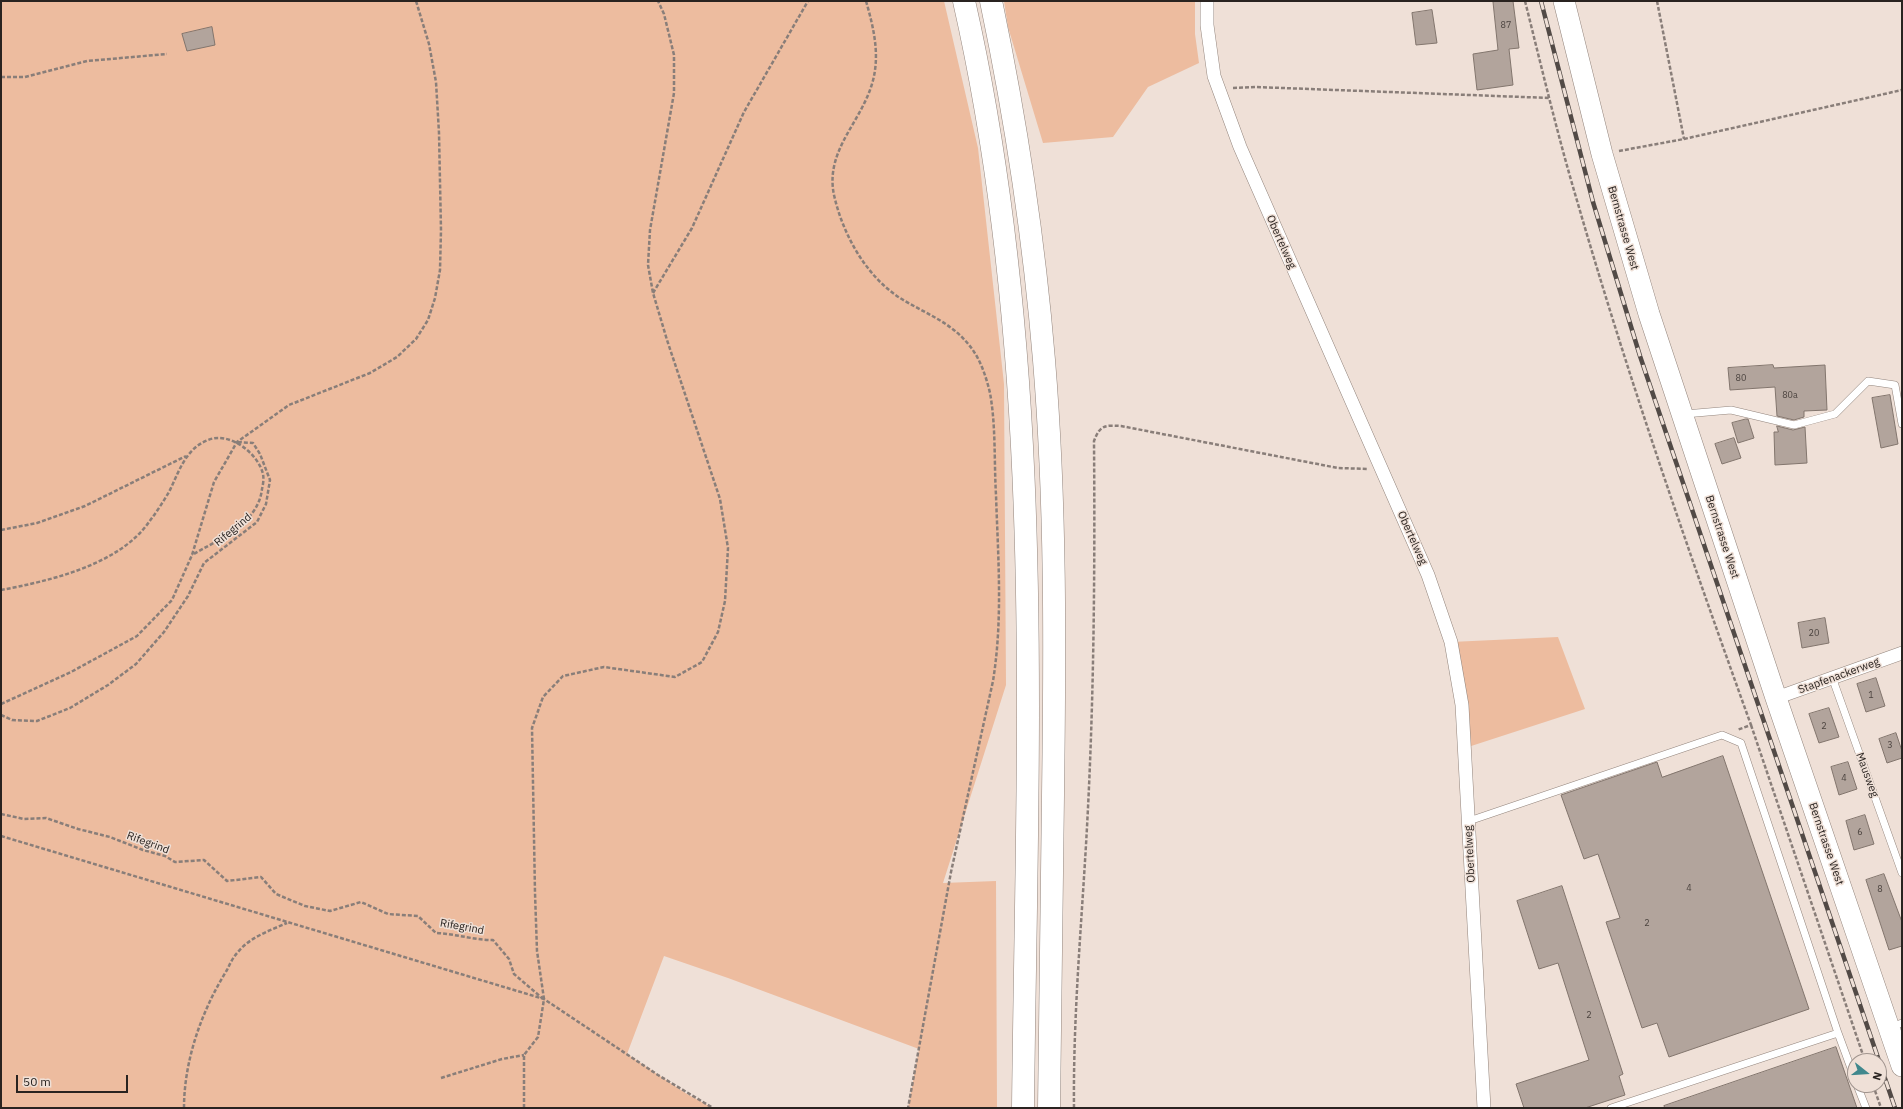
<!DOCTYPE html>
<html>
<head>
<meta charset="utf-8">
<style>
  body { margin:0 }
  #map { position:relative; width:1903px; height:1109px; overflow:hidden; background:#efe0d7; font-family:"IBM Plex Sans",sans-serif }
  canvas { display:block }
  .frame { position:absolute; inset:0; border:2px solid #292320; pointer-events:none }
  .north { position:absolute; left:1847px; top:1053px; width:40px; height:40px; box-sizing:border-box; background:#efe0d7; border:1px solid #a0948e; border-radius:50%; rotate:107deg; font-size:11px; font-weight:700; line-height:16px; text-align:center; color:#292320 }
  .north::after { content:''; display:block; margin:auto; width:14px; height:18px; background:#40888d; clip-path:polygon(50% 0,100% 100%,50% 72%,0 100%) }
  .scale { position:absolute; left:16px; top:1075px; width:112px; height:18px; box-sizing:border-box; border:2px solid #292320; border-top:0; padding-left:5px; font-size:12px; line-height:14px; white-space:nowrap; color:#292320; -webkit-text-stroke:3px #efe0d7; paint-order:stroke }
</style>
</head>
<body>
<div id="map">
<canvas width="1903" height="1109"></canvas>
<div class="frame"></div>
<div class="north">N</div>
<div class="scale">50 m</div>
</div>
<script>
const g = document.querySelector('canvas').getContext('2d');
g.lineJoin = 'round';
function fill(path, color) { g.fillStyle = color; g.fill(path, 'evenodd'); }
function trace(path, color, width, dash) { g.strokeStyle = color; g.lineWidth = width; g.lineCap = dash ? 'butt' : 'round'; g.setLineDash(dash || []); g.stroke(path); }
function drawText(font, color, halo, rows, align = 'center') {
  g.font = font + ' "IBM Plex Sans",sans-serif'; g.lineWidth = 3; g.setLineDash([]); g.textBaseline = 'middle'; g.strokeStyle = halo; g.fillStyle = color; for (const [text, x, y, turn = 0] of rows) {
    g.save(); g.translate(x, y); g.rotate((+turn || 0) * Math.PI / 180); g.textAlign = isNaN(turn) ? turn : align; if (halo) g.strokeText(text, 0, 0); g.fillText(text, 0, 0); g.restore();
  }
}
fill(new Path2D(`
  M1 1H944L978 148 1004 384 1006 685 943 883 996 881 997 1108H908L919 1049 728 978 664 956 627 1054 687 1094 713 1108H1Z
  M1004 1H1195V34L1199 63 1148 87 1113 137 1043 143 1008 27Z
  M1558 637 1585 709 1465 748 1451 642Z`), '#edbc9f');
const building = new Path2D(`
  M1513 1 1519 48 1509 49 1513 85 1477 90 1473 54 1498 50 1493 2Z
  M1432 10 1437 43 1416 45 1412 13Z
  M212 27 215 45 187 51 182 34Z
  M1773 365 1774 368 1825 365 1827 410 1804 411V417L1794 420 1777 416 1775 387 1730 390 1728 368Z
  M1890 395 1898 444 1881 448 1872 398Z
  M1746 419H1748L1754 438 1738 443 1732 423Z
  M1777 426 1793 430 1805 427 1807 463 1775 465 1774 432H1778Z
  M1734 438 1741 458 1722 464 1715 444Z
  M1825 618 1829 643 1802 648 1798 623Z
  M1876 678 1885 706 1866 712 1857 684Z
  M1829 708 1839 737 1819 743 1809 714Z
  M1896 733 1902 751V758L1887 763 1879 739Z
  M1723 756 1809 1009 1669 1057 1657 1023 1642 1028 1606 922 1620 918 1598 854 1584 859 1561 795 1657 762 1662 777Z
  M1848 762 1857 789 1839 795 1831 767Z
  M1865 815 1874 844 1854 850 1846 821Z
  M1884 874 1902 922V946L1889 950 1866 880Z
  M1562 886 1623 1074 1619 1076 1625 1095 1585 1108H1524L1516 1084 1589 1060 1558 963 1539 969 1517 901Z
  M1836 1047 1857 1108H1665L1664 1106Z`);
fill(building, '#b2a49c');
trace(building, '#82756d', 1);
const service = new Path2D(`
  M1685 414 1731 410 1794 425 1835 414 1868 381 1895 385 1902 424
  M1832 677 1902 873
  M1469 821 1722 735 1741 743 1838 1033 1611 1108
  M1891 1027 1902 1023
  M1838 1033 1855 1079
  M1857 1085 1866 1108`);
const minor = new Path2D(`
  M1207 1V25L1214 76 1240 147 1428 575 1451 642 1462 705 1484 1108
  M1776 698 1902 653`);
const primary = new Path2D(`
  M1564 1 1602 154 1649 314 1776 698 1902 1066`);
const motorway = new Path2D(`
  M964 1C1047 367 1027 736 1023 1108
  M991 1C1016 120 1034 239 1044 360 1056 505 1055 650 1053 795 1052 899 1050 1004 1049 1108`);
trace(service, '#93857d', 8);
trace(minor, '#93857d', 14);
trace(primary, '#93857d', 22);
trace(motorway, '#93857d', 23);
trace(new Path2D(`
  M866 1C874 29 881 58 871 87 859 124 825 152 834 195 843 235 866 276 900 298 924 313 951 322 969 345 980 358 986 376 990 393 996 426 994 462 996 495 998 557 1003 619 993 681L951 872 908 1108
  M1525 1C1542 69 1558 137 1578 204 1629 380 1689 553 1751 725L1737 730
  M1657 1 1684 139
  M1 77H25L87 61 167 54
  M1233 88 1256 87 1550 98
  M1619 151 1684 139 1902 90
  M653 293 692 228 744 112 808 1
  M1 530 37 523 85 506 186 456
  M1 590C49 581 119 565 149 522 156 513 163 502 169 492 179 472 185 449 208 440 229 431 258 453 263 474 264 479 263 485 262 489 258 524 219 539 192 555
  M1 704 71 672 137 636 172 600 192 555 214 482 237 442 289 405 370 373 397 357 416 339 428 320 435 298 440 270 441 230 439 133 436 82 429 44 416 1
  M1 715 12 720 37 721 70 708 108 685 136 664 164 632 188 596 204 563 257 522 266 504 270 480 260 454 253 443 238 442
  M1751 725 1865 1061
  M1 814 24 819 46 818 78 829 110 837 143 850 165 856 175 862 204 860 227 881 261 877 276 894 305 906 330 911 361 902 388 914 418 916 436 933C456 934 474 940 493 940L509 959 514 974 542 998
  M1 836 544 999 658 1075 713 1108
  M441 1078 502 1059 524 1055
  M1873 1085 1881 1108
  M184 1108C184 1060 202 1010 227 970 230 964 233 957 238 952 250 937 271 930 287 923
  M524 1108V1055L538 1037 544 999 537 951 535 893 532 728 543 697 563 676 604 667 675 677 702 662 718 632 725 601 728 548 720 499 667 340 653 293 648 265 650 230 674 93V55L664 14 658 1
  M1074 1108C1073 1014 1082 920 1087 827 1094 698 1095 570 1094 441 1100 425 1105 425 1121 426L1338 468 1368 469`), '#897e79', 2.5, [4, 2]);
trace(service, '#fff', 7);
trace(minor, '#fff', 13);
trace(primary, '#fff', 21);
trace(motorway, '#fff', 22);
const rail = new Path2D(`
  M1541 1 1593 202 1640 356 1895 1108`);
trace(rail, '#524a46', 4.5);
trace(rail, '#efe0d7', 3, [9]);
drawText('9px', '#4b433f', null, [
  ["87",1506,25],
  ["80",1741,378],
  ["80a",1790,395],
  ["20",1814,633],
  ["1",1871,695],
  ["2",1824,726],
  ["3",1890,745],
  ["4",1844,778],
  ["6",1860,832],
  ["4",1689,888],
  ["8",1880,889],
  ["2",1647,923],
  ["2",1589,1015]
]);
drawText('11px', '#292320', '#efe0d7', [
  ["Bernstrasse West",1623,228,74],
  ["Obertelweg",1281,242,66],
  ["Rifegrind",233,530,-40],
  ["Bernstrasse West",1722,537,72],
  ["Obertelweg",1412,538,66],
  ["Stapfenackerweg",1839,676,-20],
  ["Mausweg",1867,775,70],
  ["Rifegrind",148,843,20],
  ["Bernstrasse West",1826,844,71],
  ["Obertelweg",1470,854,-93],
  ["Rifegrind",462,927,10]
]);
</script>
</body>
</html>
